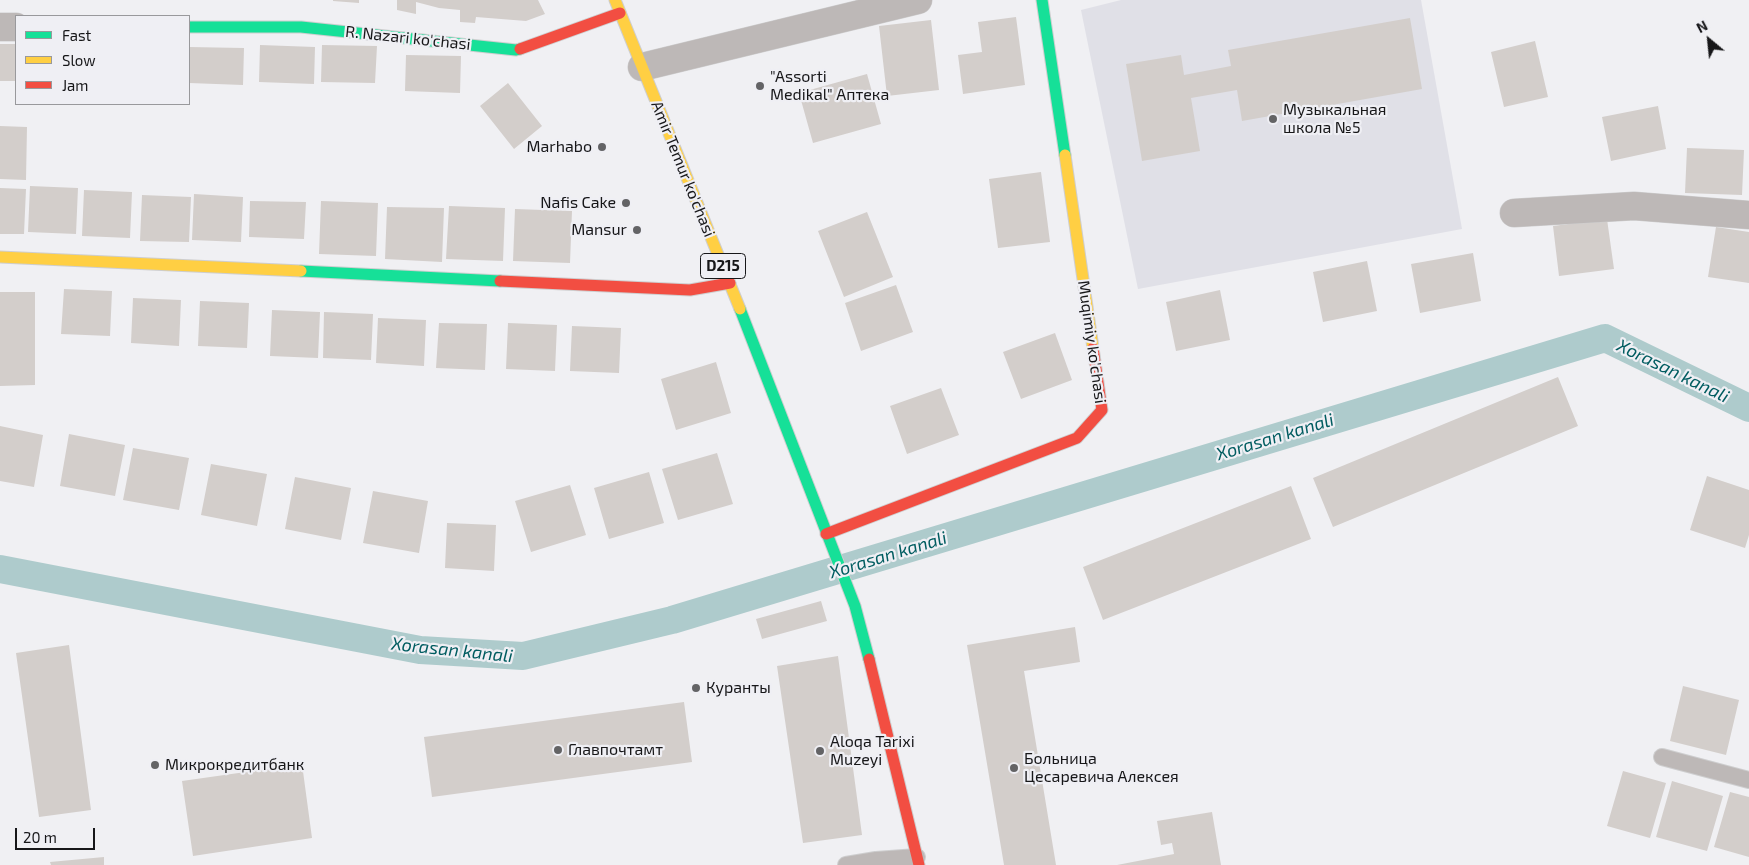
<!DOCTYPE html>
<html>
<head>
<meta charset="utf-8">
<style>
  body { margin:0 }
  #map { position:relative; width:1749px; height:865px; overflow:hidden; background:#f0f0f3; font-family:"Exo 2",sans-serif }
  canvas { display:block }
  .legend { position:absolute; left:15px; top:15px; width:175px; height:90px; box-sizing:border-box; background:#efeff4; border:1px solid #99999c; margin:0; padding:6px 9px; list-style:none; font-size:15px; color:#171719 }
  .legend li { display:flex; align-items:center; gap:10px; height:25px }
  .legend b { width:25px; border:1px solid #99999c }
  .north { position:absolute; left:1684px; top:15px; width:50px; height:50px; -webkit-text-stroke:4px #efeff4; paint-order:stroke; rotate:332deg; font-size:14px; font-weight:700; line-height:20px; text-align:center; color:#171719 }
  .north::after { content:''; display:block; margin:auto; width:18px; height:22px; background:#171719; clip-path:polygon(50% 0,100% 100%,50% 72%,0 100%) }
  .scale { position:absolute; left:15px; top:828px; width:80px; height:22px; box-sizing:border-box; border:2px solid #171719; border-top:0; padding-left:6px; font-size:15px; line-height:18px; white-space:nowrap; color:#171719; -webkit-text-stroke:4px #efeff4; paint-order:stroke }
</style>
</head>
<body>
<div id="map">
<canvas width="1749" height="865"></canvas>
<ul class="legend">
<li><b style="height:6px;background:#16e098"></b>Fast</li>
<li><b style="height:6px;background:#ffcf43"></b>Slow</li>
<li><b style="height:6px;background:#f24e42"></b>Jam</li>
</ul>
<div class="north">N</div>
<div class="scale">20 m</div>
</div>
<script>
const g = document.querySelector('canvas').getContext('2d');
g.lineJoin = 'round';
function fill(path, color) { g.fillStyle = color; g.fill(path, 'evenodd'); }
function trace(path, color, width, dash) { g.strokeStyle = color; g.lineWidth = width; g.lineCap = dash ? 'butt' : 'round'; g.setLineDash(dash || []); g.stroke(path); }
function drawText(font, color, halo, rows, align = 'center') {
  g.font = font + ' "Exo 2",sans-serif'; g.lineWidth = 4.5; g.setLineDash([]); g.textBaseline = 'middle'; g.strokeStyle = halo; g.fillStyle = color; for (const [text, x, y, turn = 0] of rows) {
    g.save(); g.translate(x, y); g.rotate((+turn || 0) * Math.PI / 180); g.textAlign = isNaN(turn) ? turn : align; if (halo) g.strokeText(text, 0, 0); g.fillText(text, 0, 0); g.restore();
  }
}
fill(new Path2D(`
  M1121 0H1421L1462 229 1138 289 1081 10Z`), '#e0e0e7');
trace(new Path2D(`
  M0 569 420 650 523 656 672 620 1605 338 1749 408`), '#aecbcc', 28);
fill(new Path2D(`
  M333 0H359V3L333 1Z
  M397 0H538L545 14 526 21 476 17 475 23 460 22V10L439 8 416 2V14L397 10Z
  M1016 17 1025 85 963 94 958 55 982 52 978 22Z
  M1410 18 1422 89 1242 121 1237 90 1191 98 1200 151 1142 161 1126 64 1181 55 1184 75 1231 66 1228 50Z
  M931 20 939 90 887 96 879 26Z
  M1535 41 1548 97 1504 107 1491 52Z
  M0 44H16V81H0Z
  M260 45 315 47 314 84 259 82Z
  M322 45 377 46 375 83 321 82Z
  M189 47 244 48 243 85 189 83Z
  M406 55 461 56 460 93 405 91Z
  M867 74 881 124 813 143 799 93Z
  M508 83 542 126 514 149 480 106Z
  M1658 106 1666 149 1611 161 1602 117Z
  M0 126 27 127 26 180 0 179Z
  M1687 148 1744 150 1742 195 1685 193Z
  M1041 172 1050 242 998 248 989 179Z
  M30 186 78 188 76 234 28 232Z
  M0 188 26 189 24 234H0Z
  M84 190 132 192 130 238 82 236Z
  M194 194 243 197 241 242 192 240Z
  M142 195 191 197 189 242 140 241Z
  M250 201 306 202 304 239 249 237Z
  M321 201 378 203 376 256 319 254Z
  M449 206 505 208 503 261 446 259Z
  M387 207 444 208 442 262 385 259Z
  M515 209 572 211 570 263 513 261Z
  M867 212 893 277 844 297 818 231Z
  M1607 219 1614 269 1559 276 1553 226Z
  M1716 227 1749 232V283L1708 277Z
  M1473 253 1481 301 1420 313 1411 264Z
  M1367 261 1377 311 1323 322 1313 272Z
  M896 285 913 332 861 351 845 303Z
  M64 289 112 291 110 336 61 334Z
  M1220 290 1230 340 1176 351 1166 302Z
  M0 292H35V385L0 386Z
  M133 298 181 300 179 346 131 343Z
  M200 301 249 303 247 348 198 346Z
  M272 310 320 312 318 358 270 356Z
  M324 312 373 314 371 360 323 358Z
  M378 318 426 320 424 366 376 363Z
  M439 323 487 324 485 370 436 368Z
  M508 323 557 325 555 371 506 369Z
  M572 326 621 328 619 373 570 371Z
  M1055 333 1072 380 1021 399 1003 352Z
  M716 362 731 413 676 430 661 379Z
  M1558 377 1578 426 1333 527 1313 478Z
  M941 388 959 435 907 454 890 406Z
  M0 426 43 435 34 487 0 481Z
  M69 434 125 445 115 496 60 486Z
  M133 448 189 458 179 510 123 500Z
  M717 453 733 504 678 520 662 469Z
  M211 464 267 474 257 526 201 515Z
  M649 472 664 523 609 539 594 488Z
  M1707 476 1749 490V535L1745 548 1690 530Z
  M295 477 351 488 341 540 285 529Z
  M570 485 586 535 531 552 515 501Z
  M1291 486 1311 539 1103 620 1083 567Z
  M373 491 428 501 419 553 363 543Z
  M447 523 496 525 494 571 445 568Z
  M821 601 827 621 762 639 756 619Z
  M1075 627 1080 662 1024 671 1056 865H1004L967 645Z
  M69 645 91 810 39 817 16 653Z
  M838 656 862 835 803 843 777 666Z
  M1683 686 1739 700 1726 755 1670 741Z
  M684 702 692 762 432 797 424 737Z
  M302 764 312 838 193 856 182 781Z
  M1623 771 1666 783 1650 838 1607 826Z
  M1672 781 1723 796 1707 851 1656 837Z
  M1730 792 1749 797V857L1714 847Z
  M1212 812 1221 865H1117L1174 854 1172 843 1161 845 1157 821Z
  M104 857V865H51L50 862Z`), '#d3cecb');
const lane = new Path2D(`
  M1662 757 1749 780
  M846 865 876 860 917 857`);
const street = new Path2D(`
  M0 27H16
  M642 67 918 0
  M1514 213 1634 206 1749 215`);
const fast = new Path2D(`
  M1042 0 1065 155
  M189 27H301L516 50 520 49
  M301 271 500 281
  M740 309 855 606 869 659`);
const slow = new Path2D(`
  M615 0 740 309
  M1065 155 1093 348
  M0 257 301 271`);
const jam = new Path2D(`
  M520 49 620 13
  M500 281 690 290 730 283
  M826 534 1077 438 1102 410 1093 348
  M869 659 919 865`);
trace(lane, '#cececf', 18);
trace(street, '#cececf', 29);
trace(fast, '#cececf', 13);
trace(slow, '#cececf', 13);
trace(jam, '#cececf', 13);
trace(lane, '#bdb8b7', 16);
trace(street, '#bdb8b7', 28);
trace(fast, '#16e098', 11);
trace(slow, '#ffcf43', 11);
trace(jam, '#f24e42', 11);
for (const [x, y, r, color] of [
  [760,86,5,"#636365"],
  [1273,119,5,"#636365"],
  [602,147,5,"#636365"],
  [626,203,5,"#636365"],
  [637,230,5,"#636365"],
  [696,688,5,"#636365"],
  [558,750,5,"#636365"],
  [820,751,5,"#636365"],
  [155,765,5,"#636365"],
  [1014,768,5,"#636365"]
]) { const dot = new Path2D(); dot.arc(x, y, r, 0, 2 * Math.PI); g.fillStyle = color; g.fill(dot); trace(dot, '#efeff4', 2); }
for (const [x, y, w] of [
  [723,266,45]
]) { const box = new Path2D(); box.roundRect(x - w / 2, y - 12.5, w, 25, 4); g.fillStyle = '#efeff4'; g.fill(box); trace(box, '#171719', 1); }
drawText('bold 15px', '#171719', null, [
  ["D215",723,266]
]);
drawText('16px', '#171719', '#efeff4', [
  ["R. Nazari ko'chasi",408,38,6],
  ["Amir Temur ko'chasi",683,169,68],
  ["Muqimiy ko'chasi",1092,342,82]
]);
drawText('16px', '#171719', '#efeff4', [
  ["\"Assorti",770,77],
  ["Medikal\" Аптека",770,95],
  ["Музыкальная",1283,110],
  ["школа №5",1283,128],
  ["Marhabo",592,147,"right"],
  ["Nafis Cake",616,203,"right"],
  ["Mansur",627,230,"right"],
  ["Куранты",706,688],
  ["Aloqa Tarixi",830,742],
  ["Muzeyi",830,760],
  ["Главпочтамт",568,750],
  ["Больница",1024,759],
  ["Цесаревича Алексея",1024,777],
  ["Микрокредитбанк",165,765]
], 'left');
drawText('italic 18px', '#005c60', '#efeff4', [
  ["Xorasan kanali",1673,371,26],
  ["Xorasan kanali",1275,437,-17],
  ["Xorasan kanali",888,555,-17],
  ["Xorasan kanali",452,650,6]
]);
</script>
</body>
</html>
